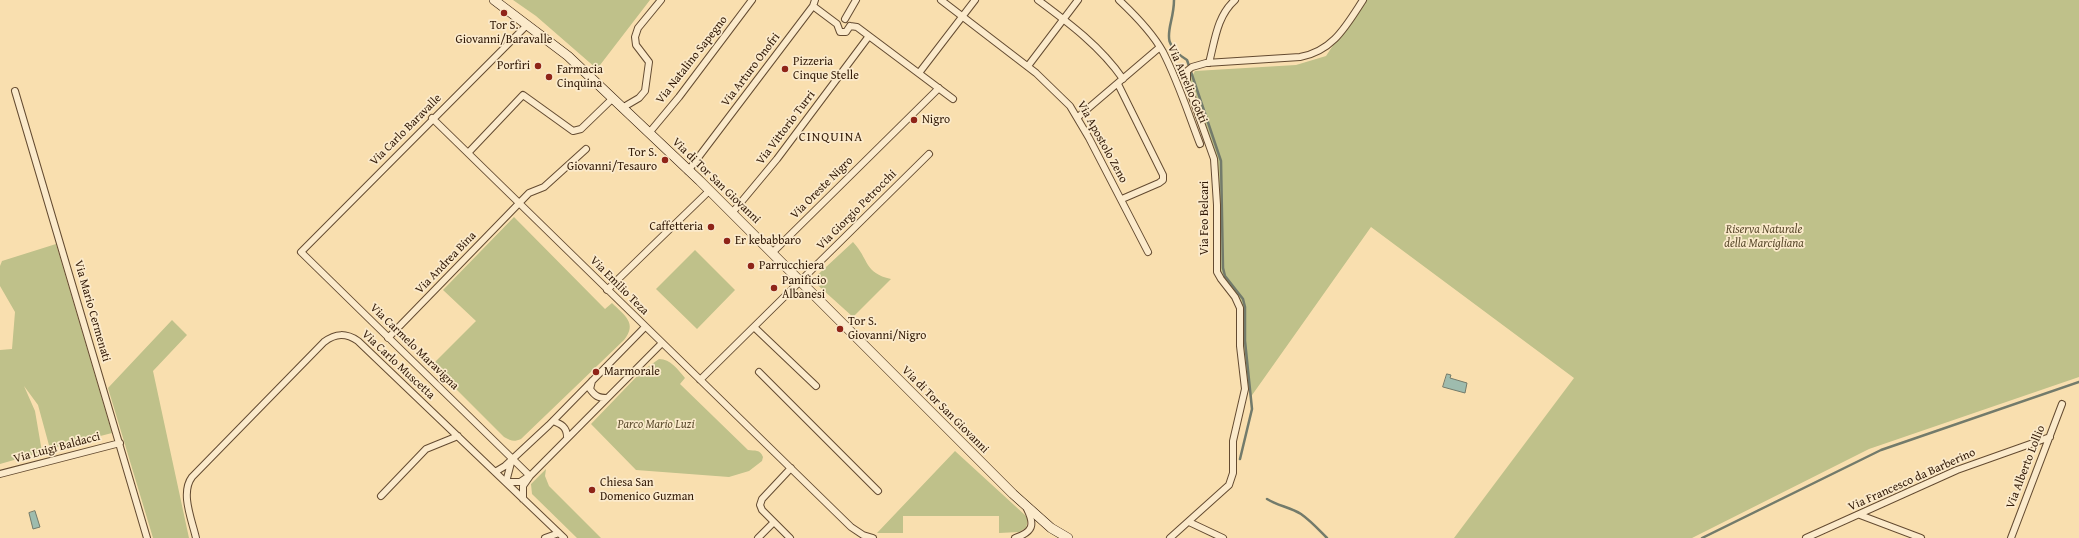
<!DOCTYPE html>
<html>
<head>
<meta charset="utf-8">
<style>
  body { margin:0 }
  canvas { display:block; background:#f9dfaf }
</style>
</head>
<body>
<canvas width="2079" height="538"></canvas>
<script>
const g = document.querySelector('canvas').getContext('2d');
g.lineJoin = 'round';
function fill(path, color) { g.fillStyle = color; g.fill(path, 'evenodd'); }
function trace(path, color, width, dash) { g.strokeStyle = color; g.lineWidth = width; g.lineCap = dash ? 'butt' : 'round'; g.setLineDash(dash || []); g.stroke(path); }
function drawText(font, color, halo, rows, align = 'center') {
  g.font = font + ' "Gentium Book Plus",serif'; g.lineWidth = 3.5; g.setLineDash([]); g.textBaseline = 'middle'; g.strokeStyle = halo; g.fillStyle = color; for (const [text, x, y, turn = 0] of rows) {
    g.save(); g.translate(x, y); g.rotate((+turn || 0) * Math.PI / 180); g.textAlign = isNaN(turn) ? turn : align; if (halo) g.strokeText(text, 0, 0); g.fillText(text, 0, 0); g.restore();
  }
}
fill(new Path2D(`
  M513 0H650L597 69 536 16Z
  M1363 0H2079V377L1869 449 1692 538H1454L1574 378 1371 227 1250 398 1242 338 1241 302 1221 277 1218 250V160L1190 80 1195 71 1296 65 1326 56Z
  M514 217 605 309 612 303C624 315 638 323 624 340L521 439C514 442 511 441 504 437L432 365 476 321 443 290Z
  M853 242C869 259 864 273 891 279L853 317 812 280Z
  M56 244 112 433 50 449 38 405 24 386 35 411 42 452 0 464V350L12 349 15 312 0 286V266L2 261Z
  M695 250 735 290 697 329 656 289Z
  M172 320 187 335 153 371 189 538H153L108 388Z
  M659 359C671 359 677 369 685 378L680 384 748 450C755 451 760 449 763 457L762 461 749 471 729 477 636 470 591 424 642 371Z
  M955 451 1026 516 1028 520 1026 528 1019 532 999 533V516H903V533H877Z
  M546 469 545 476 549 486 601 538H577L532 494 531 484Z`), '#bfc18a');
const water = new Path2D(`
  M1447 374 1451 375 1450 378 1467 383 1465 393 1443 387Z
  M35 511 40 527 33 529 29 513Z`);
fill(water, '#9ebcae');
trace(water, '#737b6b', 1);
trace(new Path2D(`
  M1174 0C1174 28 1156 41 1187 60L1221 161 1223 268 1225 276 1243 299 1245 307V341L1252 409 1240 459
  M1267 499C1278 506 1290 507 1301 514 1311 521 1319 530 1327 538
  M1702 538 1881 450 2079 382`), '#737b6b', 2.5);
const street = new Path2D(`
  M941 0 1036 73 1070 106 1089 138 1148 252
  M1038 0C1069 23 1101 47 1123 79
  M1119 0C1135 15 1152 32 1163 52 1178 81 1188 113 1200 144
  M813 6 837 24 840 32H846L850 26
  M845 19 856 0
  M527 25 301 252 530 476
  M850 26 857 27 953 99
  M1209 63C1215 40 1217 16 1235 0
  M1028 66 1078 0
  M919 73 975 0
  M1118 84 1163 175V180L1159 183 1122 199
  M15 91 147 538
  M622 108 639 98 645 91 649 62 636 45 635 37 638 28 661 0
  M1078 117 1160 47
  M432 118 851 527 863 535 873 538
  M649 133 679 97 752 0
  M468 153 523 95 573 131 581 129 612 99
  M688 171 813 6 815 0
  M732 213 777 159 869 36
  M772 253 939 88
  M607 290 709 191
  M754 327 816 386
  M388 338 529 193 544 187 586 149
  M759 372 878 491
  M700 380 929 154
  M592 381 590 389C595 396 598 398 607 398
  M553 421C561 424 567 427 567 437
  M495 472 505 466 549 425 645 327
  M0 474 120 443
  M506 482H520L529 476
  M506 482 512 459
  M381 496 426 449 458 436
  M523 499V486L530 476 662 343
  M1860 515 1921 538
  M1189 522 1223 538
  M196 538C192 520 180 493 192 477L324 342C336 333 346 333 358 341L564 538
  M545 538 559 533
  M758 538 774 522
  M790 538 762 510 760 505 762 499 791 468
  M1015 538C1033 532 1035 525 1027 509
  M1170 538 1229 485 1233 473V441L1245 389 1240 346V308L1235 297 1221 279 1217 272V205L1214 159 1187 83V71L1192 67 1206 63 1300 57C1333 51 1346 26 1363 0
  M1806 538 1957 470 2050 437
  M2011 538 2062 404`);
const secondary = new Path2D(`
  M494 0 568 56 700 181 1013 494 1051 528 1068 538`);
trace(street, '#644b31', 8);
trace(secondary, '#321a07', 10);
trace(street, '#fbeacb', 6);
trace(secondary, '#fbeacb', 9);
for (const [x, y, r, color] of [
  [504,13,4,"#8f2418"],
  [538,66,4,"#8f2418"],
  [785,69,4,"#8f2418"],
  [549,77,4,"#8f2418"],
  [914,120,4,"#8f2418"],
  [665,160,4,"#8f2418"],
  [711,227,4,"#8f2418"],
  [727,241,4,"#8f2418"],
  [751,266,4,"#8f2418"],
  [774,288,4,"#8f2418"],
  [840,329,4,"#8f2418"],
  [596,372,4,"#8f2418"],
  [592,490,4,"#8f2418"]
]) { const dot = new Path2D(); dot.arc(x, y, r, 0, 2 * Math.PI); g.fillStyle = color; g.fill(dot); trace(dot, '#fbeacb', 1.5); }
drawText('12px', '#321a07', '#fbeacb', [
  ["Tor S.",504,26,"center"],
  ["Giovanni/Baravalle",504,40,"center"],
  ["Pizzeria",793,62],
  ["Cinque Stelle",793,76],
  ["Porfiri",530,66,"right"],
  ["Farmacia",557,70],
  ["Cinquina",557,84],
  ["Nigro",922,120],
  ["Tor S.",657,153,"right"],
  ["Giovanni/Tesauro",657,167,"right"],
  ["Caffetteria",703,227,"right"],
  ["Er kebabbaro",735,241],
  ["Parrucchiera",759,266],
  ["Panificio",782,281],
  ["Albanesi",782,295],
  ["Tor S.",848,322],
  ["Giovanni/Nigro",848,336],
  ["Marmorale",604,372],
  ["Chiesa San",600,483],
  ["Domenico Guzman",600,497]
], 'left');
drawText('12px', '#321a07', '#fbeacb', [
  ["Via Natalino Sapegno",692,60,-52],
  ["Via Arturo Onofri",751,70,-53],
  ["Via Aurelio Gotti",1187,84,67],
  ["Via Vittorio Turri",786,128,-53],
  ["Via Carlo Baravalle",406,130,-45],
  ["Via Apostolo Zeno",1102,142,61],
  ["Via di Tor San Giovanni",716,181,44],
  ["Via Oreste Nigro",822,188,-45],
  ["Via Giorgio Petrocchi",857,210,-45],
  ["Via Feo Belcari",1205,218,-90],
  ["Via Andrea Bina",446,263,-46],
  ["Via Emilio Teza",619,286,45],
  ["Via Mario Cermenati",92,311,74],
  ["Via Carmelo Maravigna",414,347,44],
  ["Via Carlo Muscetta",398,365,43],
  ["Via di Tor San Giovanni",945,410,45],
  ["Via Luigi Baldacci",57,448,-15],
  ["Via Alberto Lollio",2026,467,-69],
  ["Via Francesco da Barberino",1912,480,-24]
]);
drawText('italic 12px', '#5c4c2e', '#fbeacb', [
  ["Riserva Naturale",1764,230],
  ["della Marcigliana",1764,244],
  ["Parco Mario Luzi",656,425]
]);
g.letterSpacing = '1px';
drawText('13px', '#321a07', '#fbeacb', [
  ["CINQUINA",831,138]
]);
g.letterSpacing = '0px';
</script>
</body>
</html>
